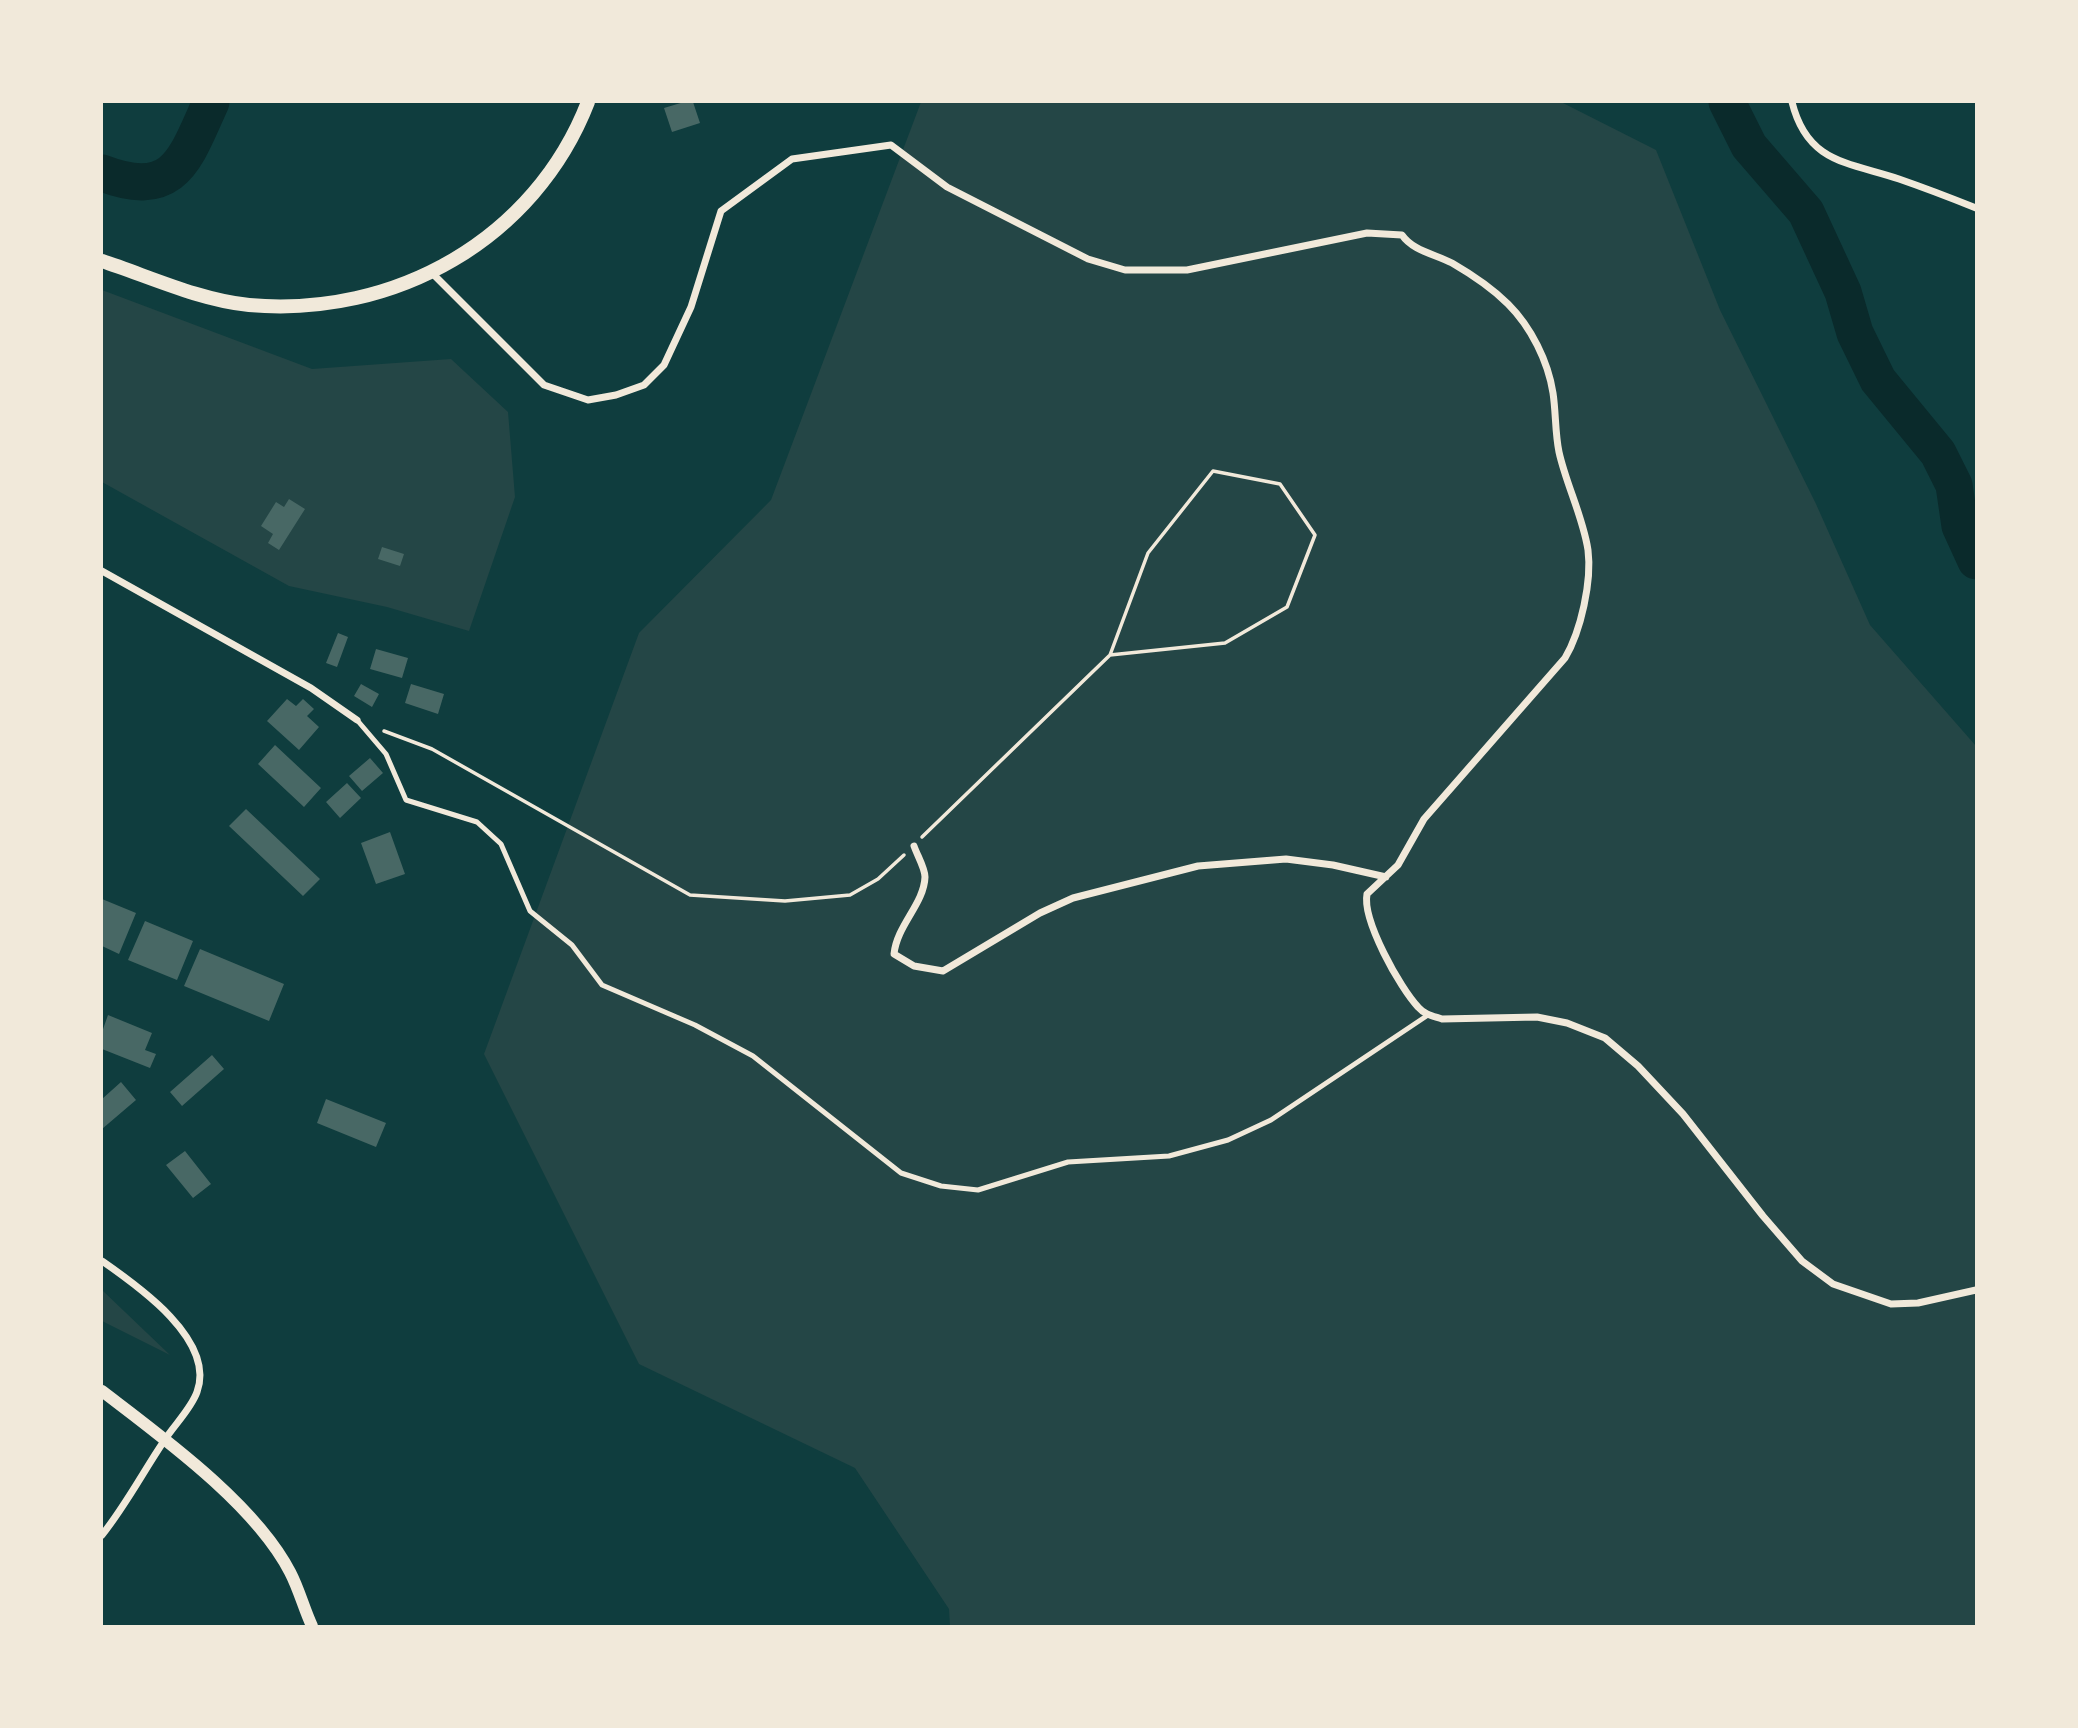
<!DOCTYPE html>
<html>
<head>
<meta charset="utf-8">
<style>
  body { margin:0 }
  #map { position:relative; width:2078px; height:1728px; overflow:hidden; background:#0f3d3e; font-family:Ubuntu,sans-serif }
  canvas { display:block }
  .frame { position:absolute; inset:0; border:103px solid #f1e9da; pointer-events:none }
</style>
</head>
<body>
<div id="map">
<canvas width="2078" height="1728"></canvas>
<div class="frame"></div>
</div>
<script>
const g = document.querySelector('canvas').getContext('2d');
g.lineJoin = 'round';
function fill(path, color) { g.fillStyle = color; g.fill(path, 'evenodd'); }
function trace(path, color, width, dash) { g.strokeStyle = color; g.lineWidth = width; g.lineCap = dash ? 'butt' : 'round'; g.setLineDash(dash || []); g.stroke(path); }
fill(new Path2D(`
  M921 102H1561L1656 150 1720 310 1816 504 1870 625 1976 746V1626H950L949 1609 855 1468 639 1364 484 1054 639 633 771 500Z
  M102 290 312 369 451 359 508 412 515 497 469 631 387 607 289 586 102 482Z
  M102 1290 170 1355 102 1321Z`), '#244646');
trace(new Path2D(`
  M1727 102 1749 146 1806 212 1843 292 1855 333 1878 380 1938 453 1954 485 1960 526 1976 561
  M102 173C175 201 185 159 211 102`), '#0a2a2b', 37);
fill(new Path2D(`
  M684 102H693L700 123 672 132 664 108Z
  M289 499 305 509 279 550 268 543 273 534 261 526 276 502 284 507Z
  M382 547 404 554 400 566 378 559Z
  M338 633 348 637 337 667 326 663Z
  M376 649 408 658 402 678 370 669Z
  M361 684 379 694 372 707 354 696Z
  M411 684 444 694 438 714 405 703Z
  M287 699 296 706 303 699 314 709 307 716 319 727 299 750 267 721Z
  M275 745 321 788 304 807 258 764Z
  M370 758 383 773 362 791 349 776Z
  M347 783 361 798 340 818 326 802Z
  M246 809 320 879 303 896 229 826Z
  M390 832 405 874 376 884 361 843Z
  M102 899 136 913 119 954 102 946Z
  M145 921 193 941 177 980 128 960Z
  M200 949 284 984 269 1021 184 986Z
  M108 1015 152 1033 145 1050 156 1054 150 1068 102 1049V1032Z
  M212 1055 224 1069 182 1106 170 1092Z
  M121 1082 136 1100 102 1129V1099Z
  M326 1099 386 1123 376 1147 317 1123Z
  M185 1151 211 1184 193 1198 166 1165Z`), '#486865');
trace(new Path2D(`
  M384 731 432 749 690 895 785 901 850 895 878 879 904 855
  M922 837 1110 655 1148 553 1213 471 1280 484 1315 535 1287 607 1225 643 1110 655`), '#f1e9da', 3.5);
trace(new Path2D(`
  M357 720 386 754 406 800 477 822 501 844 530 911 572 945 602 985 695 1025 753 1056 901 1173 941 1186 978 1190 1068 1162 1169 1156 1228 1140 1271 1120 1428 1015`), '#f1e9da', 5);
trace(new Path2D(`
  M1792 102C1807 163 1848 162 1899 179 1925 188 1951 198 1976 208
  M432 273 544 385 588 400 616 395 644 385 664 365 691 307 721 211 792 159 891 145 947 187 1088 259 1125 270H1187L1367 233 1402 235C1413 251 1435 254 1452 263 1471 274 1492 288 1508 304 1531 327 1548 361 1553 393 1556 413 1555 433 1559 452 1566 484 1583 517 1588 550 1592 581 1581 631 1565 658L1424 819 1398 865 1367 894C1362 920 1400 988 1418 1007 1425 1015 1433 1016 1442 1019L1537 1017 1567 1023 1605 1038 1638 1066 1683 1114 1763 1216 1802 1261 1833 1284 1891 1304 1918 1303 1976 1290
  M102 571 311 688 357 720
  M914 846C917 855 925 868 925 877 924 904 897 925 894 954L914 966 943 971 1040 913 1073 898 1198 866 1286 859 1333 865 1386 877
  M102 1261C138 1286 216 1340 197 1392 191 1409 174 1425 164 1441 143 1472 126 1505 102 1535`), '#f1e9da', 7);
trace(new Path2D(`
  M102 1391C162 1437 255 1504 290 1572 299 1589 304 1609 312 1626`), '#f1e9da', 12);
trace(new Path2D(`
  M102 261C148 276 199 300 249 305 395 318 535 239 588 102`), '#f1e9da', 14);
</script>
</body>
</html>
